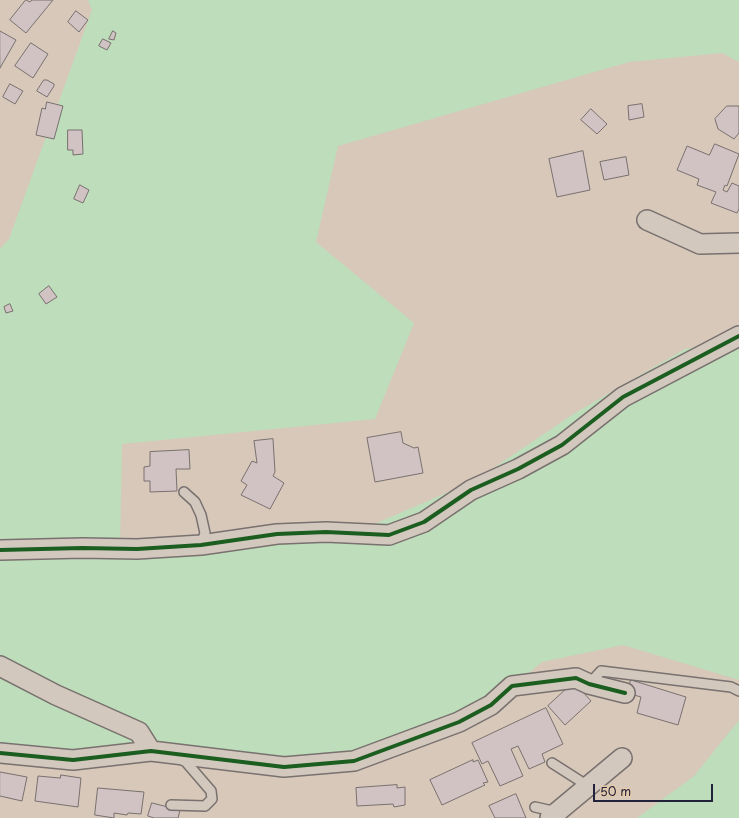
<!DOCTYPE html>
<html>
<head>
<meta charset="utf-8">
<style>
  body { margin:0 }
  #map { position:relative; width:739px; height:818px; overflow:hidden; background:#d7c8b9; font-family:"Playpen Sans",sans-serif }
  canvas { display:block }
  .scale { position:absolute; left:593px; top:784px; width:120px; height:18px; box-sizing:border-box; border:2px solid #22223b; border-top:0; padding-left:5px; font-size:12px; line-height:14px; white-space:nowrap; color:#22223b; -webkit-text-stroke:3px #e4c9ac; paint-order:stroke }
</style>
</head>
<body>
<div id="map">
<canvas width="739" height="818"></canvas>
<div class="scale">50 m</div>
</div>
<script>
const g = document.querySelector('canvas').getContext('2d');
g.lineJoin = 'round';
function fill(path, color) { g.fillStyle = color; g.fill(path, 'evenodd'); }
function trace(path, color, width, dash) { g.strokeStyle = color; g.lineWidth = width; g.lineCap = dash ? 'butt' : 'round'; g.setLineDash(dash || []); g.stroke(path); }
fill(new Path2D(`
  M88 0H739V62L722 53 629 62 338 146 316 242 414 323 375 419 122 444 120 547 372 525 474 481 575 413 685 349 739 340V680L623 645 542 662 467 725 307 767 0 757V249L9 239 92 10Z
  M739 720V818H637L694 776Z`), '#beddba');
const building = new Path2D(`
  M26 0 30 2 32 0H53L26 33 10 20Z
  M76 11 88 20 79 32 68 22Z
  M0 31 16 40 0 68Z
  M113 31 116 33 114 40 109 39Z
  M103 39 111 43 107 50 99 46Z
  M31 43 48 54 33 78 15 66Z
  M44 80H47L54 84V86L47 97 37 91Z
  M10 84 23 91 15 104 3 97Z
  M47 102 63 106 54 139 36 135 42 108 45 109Z
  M642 104 644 117 629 120 628 106Z
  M727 106H739V133L734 139 718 129 715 119Z
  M591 109 607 124 597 134 581 120Z
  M68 130H82L83 154 73 155V150H68Z
  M715 144 739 154 727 186 725 185 723 190 727 192 732 183 739 186V209L737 213 711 203 716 192 697 185 699 179 677 170 687 146 709 155Z
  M583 151 590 190 557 197 549 159Z
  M626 157 629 175 604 180 600 162Z
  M80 185 89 190 83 203 74 199Z
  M49 286 57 297 46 304 39 294Z
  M10 304 13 311 6 313 4 307Z
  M401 432 403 443 414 448 418 447 423 473 375 482 367 438Z
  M273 439 275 472 273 476 284 483 270 509 241 495 247 485 241 481 252 461 257 463 254 441Z
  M189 450 190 469H176L177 491 150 492V481H144V467L150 466V452Z
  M631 680 686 697 678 725 637 713 641 697 627 693Z
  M574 682 591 701 565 725 548 706Z
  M546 708 563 744 542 754 545 762 529 769 518 746 511 749 523 776 500 786 488 761 482 764 472 743Z
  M473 760V762L478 760 488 782 483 783 485 785 442 805 430 780Z
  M0 772 27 777 22 801 0 796Z
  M61 775 81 778 78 807 35 801 38 776 60 778Z
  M397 785V788L405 787V805L394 807 393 804 357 806 356 788Z
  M98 788 144 792 141 814 128 813 127 815 114 813V818L95 815Z
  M516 794 526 818H495L489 806Z
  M152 803 180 810 178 818H154L148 816Z`);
fill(building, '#d1c2c3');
trace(building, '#78716f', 1);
const lane = new Path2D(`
  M184 492 195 502 201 515 205 533 201 545
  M589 684 601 671 731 687 739 691
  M552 763 588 786
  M171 805 205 806 212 799 211 791 186 762 180 759
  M535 807 557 812`);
const street = new Path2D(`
  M647 220 700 244 739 243
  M0 550 82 548 137 549 201 545 277 534 326 532 389 535 424 522 471 490 518 469 562 445 623 397 739 336
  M0 666 56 695 139 732 151 751
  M0 753 73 760 151 751 284 767 354 761 459 722 491 705 512 686 576 678 589 684 625 693
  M550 818 622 758`);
trace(lane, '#78716f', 12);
trace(street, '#78716f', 22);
trace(lane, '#d3c8bd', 9);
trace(street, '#d3c8bd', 19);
trace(new Path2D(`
  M0 550 82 548 137 549 201 545 277 534 326 532 389 535 424 522 471 490 518 469 562 445 623 397 739 336
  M0 753 73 760 151 751 284 767 354 761 459 722 491 705 512 686 576 678 589 684 625 693`), '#1b5e20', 4);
</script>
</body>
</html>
